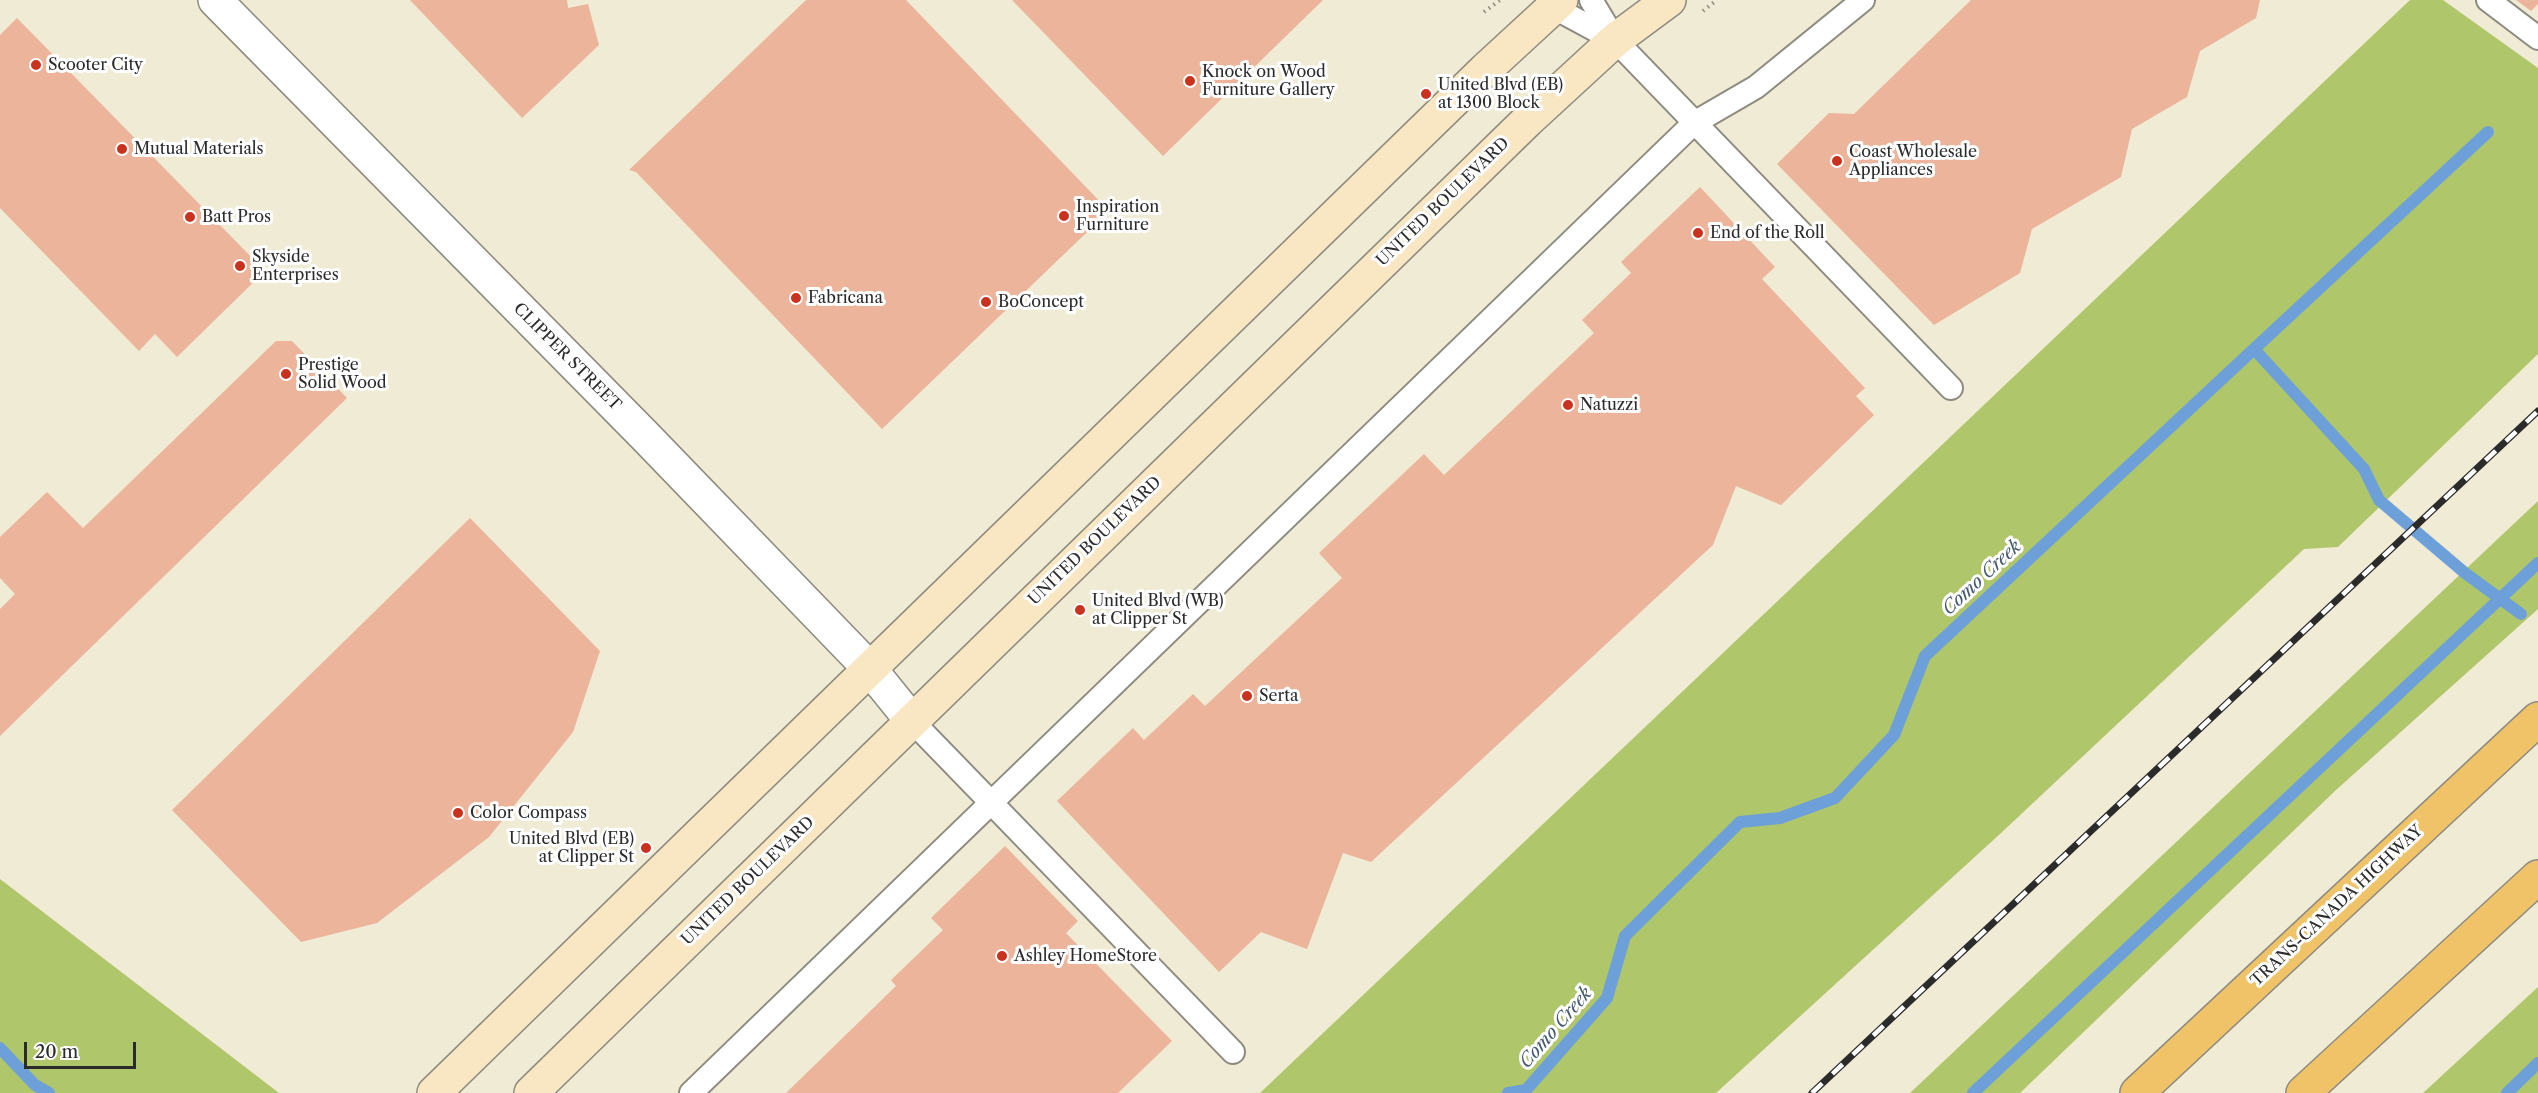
<!DOCTYPE html>
<html>
<head>
<meta charset="utf-8">
<style>
  body { margin:0 }
  #map { position:relative; width:2538px; height:1093px; overflow:hidden; background:#efebd4; font-family:"Libre Caslon Text",serif }
  canvas { display:block }
  .scale { position:absolute; left:24px; top:1042px; width:112px; height:27px; box-sizing:border-box; border:3px solid #2b2b2b; border-top:0; padding-left:8px; font-size:18px; line-height:21px; white-space:nowrap; color:#2b2b2b; -webkit-text-stroke:4px #fff; paint-order:stroke }
</style>
</head>
<body>
<div id="map">
<canvas width="2538" height="1093"></canvas>
<div class="scale">20 m</div>
</div>
<script>
const g = document.querySelector('canvas').getContext('2d');
g.lineJoin = 'round';
function fill(path, color) { g.fillStyle = color; g.fill(path, 'evenodd'); }
function trace(path, color, width, dash) { g.strokeStyle = color; g.lineWidth = width; g.lineCap = dash ? 'butt' : 'round'; g.setLineDash(dash || []); g.stroke(path); }
function drawText(font, color, halo, rows, align = 'center') {
  g.font = font + ' "Libre Caslon Text",serif'; g.lineWidth = 6; g.setLineDash([]); g.textBaseline = 'middle'; g.strokeStyle = halo; g.fillStyle = color; for (const [text, x, y, turn = 0] of rows) {
    g.save(); g.translate(x, y); g.rotate((+turn || 0) * Math.PI / 180); g.textAlign = isNaN(turn) ? turn : align; if (halo) g.strokeText(text, 0, 0); g.fillText(text, 0, 0); g.restore();
  }
}
fill(new Path2D(`
  M2410 0H2443L2538 68V354L2338 547 2304 549 2001 833 1716 1093H1260Z
  M2538 501V609L2336 790 2020 1093H1910Z
  M0 879 279 1093H0Z
  M2538 987V1093H2423Z`), '#b0c66a');
trace(new Path2D(`
  M2254 349 2488 132
  M0 1048 35 1085 49 1093
  M1508 1093 1526 1090 1607 998 1625 936 1740 822 1780 818 1835 798 1894 735 1925 656 2254 349 2364 469 2379 500 2465 573 2521 614
  M1973 1093 2538 563
  M2507 1093 2538 1063`), '#6da0d8', 12);
fill(new Path2D(`
  M410 0H567L568 8 588 4 599 45 522 118Z
  M806 0H906L1109 211 882 429 636 172 629 170Z
  M1012 0H1323L1163 156Z
  M1971 0H2260L2256 18 2200 51 2187 97 2132 129 2121 177 2032 229 2020 273 1934 325 1777 164 1829 113 1854 114Z
  M2516 0H2538V4L2531 11Z
  M17 18 265 271 177 357 155 334 139 351 0 208V35Z
  M1700 187 1775 267 1762 279 1865 388 1856 396 1874 415 1781 505 1736 486 1713 545 1371 862 1343 853 1307 949 1261 932 1219 972 1057 801 1133 728 1144 740 1193 694 1205 706 1342 578 1319 553 1424 454 1444 475 1594 333 1582 320 1631 273 1621 262Z
  M276 341H292L347 398 0 736V609L15 594 0 578V537L47 492 83 528Z
  M470 518 600 651 573 732 489 837 377 923 301 942 172 810Z
  M1005 846 1078 921 1066 933 1172 1041 1118 1093H786L896 986 891 980 943 930 931 918Z`), '#ecb49a');
const lane = new Path2D(`
  M1547 0 1553 7 1614 40
  M1591 0 1615 40 1951 388
  M2488 0 2538 38
  M912 721 1233 1052
  M691 1093 1694 123 1756 87 1863 0`);
const street = new Path2D(`
  M215 0 645 436 870 669 912 721`);
const secondary = new Path2D(`
  M434 1093 1485 70 1561 0
  M531 1093 1528 120 1615 40 1669 0`);
const highway = new Path2D(`
  M2137 1093 2538 719
  M2303 1093 2538 877`);
trace(lane, '#8d8b80', 26);
trace(street, '#8d8b80', 36);
trace(secondary, '#8d8b80', 36);
trace(highway, '#8d8b80', 36);
trace(new Path2D(`
  M1703 11 1717 0
  M1484 12 1500 0`), '#8d8b80', 4, [1.5, 4.5]);
trace(lane, '#fff', 22);
trace(street, '#fff', 33);
trace(secondary, '#f9e7c3', 33);
trace(highway, '#f1c369', 33);
const rail = new Path2D(`
  M1812 1093 2538 411`);
trace(rail, '#2b2b2b', 7);
trace(rail, '#fff', 4.5, [14]);
for (const [x, y, r, color] of [
  [36,65,6,"#c8321e"],
  [1190,81,6,"#c8321e"],
  [1426,94,6,"#c8321e"],
  [122,149,6,"#c8321e"],
  [1837,161,6,"#c8321e"],
  [1064,216,6,"#c8321e"],
  [190,217,6,"#c8321e"],
  [1698,233,6,"#c8321e"],
  [240,266,6,"#c8321e"],
  [796,298,6,"#c8321e"],
  [986,302,6,"#c8321e"],
  [286,374,6,"#c8321e"],
  [1568,405,6,"#c8321e"],
  [1080,610,6,"#c8321e"],
  [1247,696,6,"#c8321e"],
  [458,813,6,"#c8321e"],
  [646,848,6,"#c8321e"],
  [1002,956,6,"#c8321e"]
]) { const dot = new Path2D(); dot.arc(x, y, r, 0, 2 * Math.PI); g.fillStyle = color; g.fill(dot); trace(dot, '#fff', 2); }
drawText('16px', '#2b2b2b', '#fff', [
  ["Scooter City",48,65],
  ["Knock on Wood",1202,72],
  ["Furniture Gallery",1202,90],
  ["United Blvd (EB)",1438,85],
  ["at 1300 Block",1438,103],
  ["Mutual Materials",134,149],
  ["Coast Wholesale",1849,152],
  ["Appliances",1849,170],
  ["Inspiration",1076,207],
  ["Furniture",1076,225],
  ["Batt Pros",202,217],
  ["End of the Roll",1710,233],
  ["Skyside",252,257],
  ["Enterprises",252,275],
  ["Fabricana",808,298],
  ["BoConcept",998,302],
  ["Prestige",298,365],
  ["Solid Wood",298,383],
  ["Natuzzi",1580,405],
  ["United Blvd (WB)",1092,601],
  ["at Clipper St",1092,619],
  ["Serta",1259,696],
  ["Color Compass",470,813],
  ["United Blvd (EB)",634,839,"right"],
  ["at Clipper St",634,857,"right"],
  ["Ashley HomeStore",1014,956]
], 'left');
drawText('16px', '#2b2b2b', '#fff', [
  ["UNITED BOULEVARD",1443,202,-44],
  ["CLIPPER STREET",567,357,45],
  ["UNITED BOULEVARD",1095,541,-44],
  ["UNITED BOULEVARD",748,881,-44],
  ["TRANS-CANADA HIGHWAY",2337,906,-43]
]);
drawText('italic 18px', '#455a70', '#fff', [
  ["Como Creek",1982,578,-43],
  ["Como Creek",1556,1028,-49]
]);
</script>
</body>
</html>
